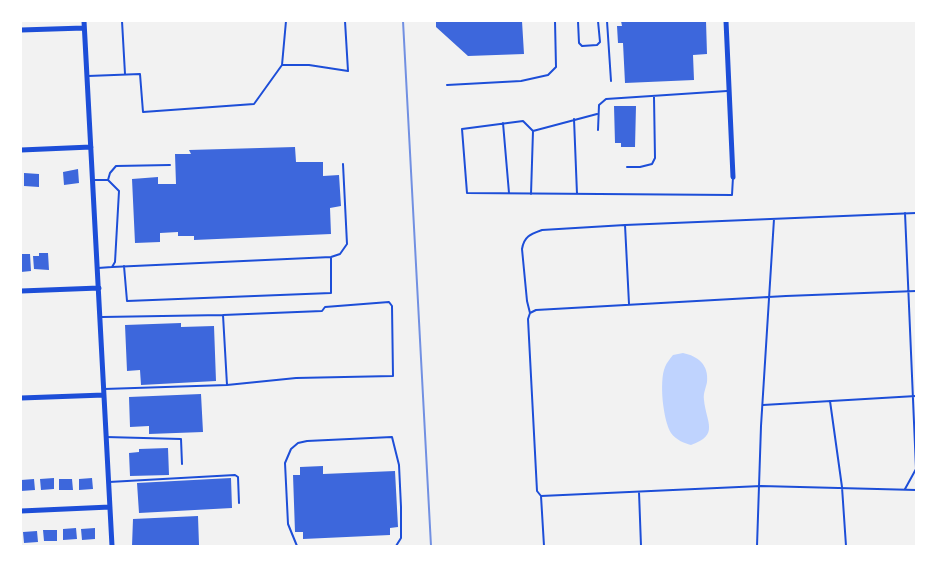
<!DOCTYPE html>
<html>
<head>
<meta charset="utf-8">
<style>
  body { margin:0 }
  #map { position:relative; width:937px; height:567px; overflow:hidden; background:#f2f2f2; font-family:"Source Sans 3",sans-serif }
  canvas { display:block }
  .frame { position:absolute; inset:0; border:22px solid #fff; pointer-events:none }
</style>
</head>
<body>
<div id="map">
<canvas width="937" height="567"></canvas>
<div class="frame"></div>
</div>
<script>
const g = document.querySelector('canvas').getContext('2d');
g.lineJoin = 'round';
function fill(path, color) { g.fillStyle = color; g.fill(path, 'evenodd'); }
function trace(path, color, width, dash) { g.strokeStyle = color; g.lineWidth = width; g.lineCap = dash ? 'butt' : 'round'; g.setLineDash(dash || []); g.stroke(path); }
fill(new Path2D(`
  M683 353C698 356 709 365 707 382 706 388 703 393 704 400 706 422 720 435 691 445 684 443 676 440 671 433 663 420 659 381 665 367 667 362 670 359 673 355Z`), '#bfd3fe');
fill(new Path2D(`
  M436 21H522L524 54 468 56 436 27Z
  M621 21H706L707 54 693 55 694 80 625 83 623 43H618L617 26H622Z
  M614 106H636L635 147H621V143H615Z
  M295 147 296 162H323V176L339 175 341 206 330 208 331 234 194 240V236H178V232L160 233V242L135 243 132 179 158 177V184H176L175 154H191L189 150Z
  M78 169 79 183 64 185 63 172Z
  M24 173 39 174V187L24 186Z
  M39 253H48L49 270 34 269 33 256H39Z
  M21 254H30L31 271 21 272Z
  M181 323V327L214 326 216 381 141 385 140 370 127 371 125 325Z
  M201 394 203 432 149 434V426L130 427 129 397Z
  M168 448 169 475 130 476 129 453 139 452V449Z
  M323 466V474L395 471 398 527 390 528V535L303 539V532H295L293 475H300V467Z
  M54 478V489L41 490 40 479Z
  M92 478 93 489 79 490V479Z
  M231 478 232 508 139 513 137 483Z
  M34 479 35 490 21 491V480Z
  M59 479H72L73 490H59Z
  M198 516 199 545 132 546 133 519Z
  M76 528 77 539 63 540V529Z
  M95 528V539L82 540 81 529Z
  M43 530H57V541H44Z
  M37 531 38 542 24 543 23 532Z`), '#3d67dc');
trace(new Path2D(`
  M122 21 125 74
  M578 21 579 43 582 46 597 45 600 42 598 21
  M607 21 611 81
  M282 65 286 21
  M88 76 140 74 143 112 254 104 282 65H309L348 71 345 21
  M447 85 521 81 548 75 556 67 555 21
  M574 119 577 194
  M503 123 509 193
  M598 130 599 105 606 99 727 91
  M533 131 597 114
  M627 167H640L652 164 655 158 654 97
  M95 180H108L119 191 115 262 112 267 98 268
  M108 180 110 173 116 166 170 165
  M531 194 533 131 523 121 462 129 467 193C555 194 644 194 732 195L733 177
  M124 266 127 301 331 293V257
  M112 267 331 257 340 254 347 244 343 164
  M916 291 786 296 536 310 530 313 528 319 537 491 541 496 761 486 916 490
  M629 304 625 225 916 213
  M530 313 527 301 522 249C524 236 531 234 542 230L625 225
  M223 315 322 311 325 307 389 302 392 306 393 376 296 378 227 385
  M102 317 223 315 227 385 104 389
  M830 401 842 487 846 546
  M763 405 916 396
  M106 437 181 439 182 464
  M109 482 235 475 238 477 239 503
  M905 489 916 469 905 213
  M639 492 641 546
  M541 496 544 546
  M297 546 288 524 285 463 291 449 298 443 307 441 392 437 399 465 401 507V538L396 546
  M757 546 761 426 774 219`), '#1d4ed8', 2);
trace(new Path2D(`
  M84 21 112 546
  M726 21 733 177
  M21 30 84 28
  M21 150 91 147
  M21 291 99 288
  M21 398 104 395
  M21 511 110 507`), '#1d4ed8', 5);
trace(new Path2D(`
  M403 21 431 546`), '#7290e2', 2);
</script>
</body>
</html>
